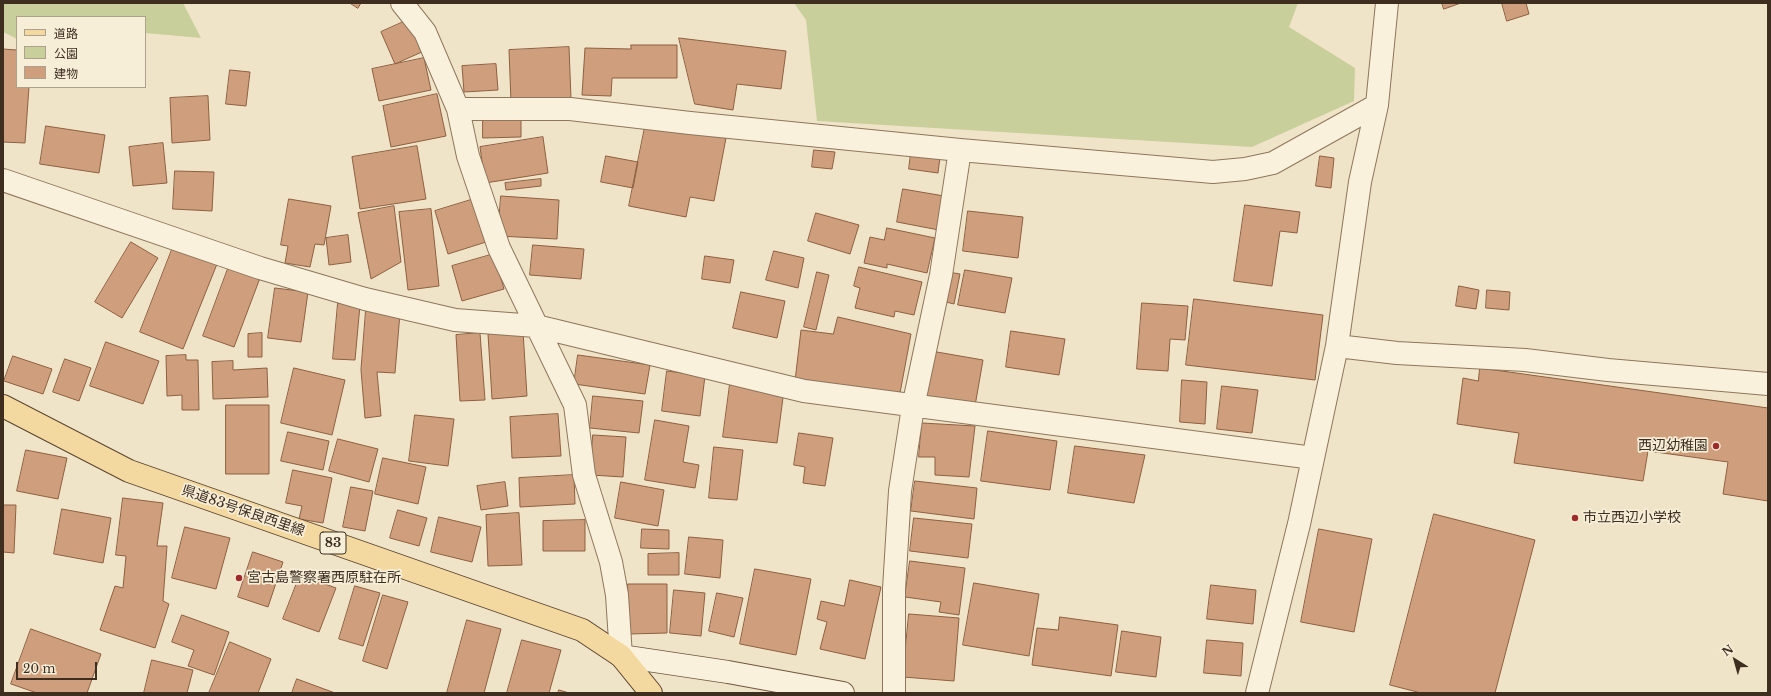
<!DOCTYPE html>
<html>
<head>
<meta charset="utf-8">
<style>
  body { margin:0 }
  #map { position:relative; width:1771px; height:696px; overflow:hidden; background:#f0e4c8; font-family:"Libre Baskerville","Noto Sans JP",serif }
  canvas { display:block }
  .frame { position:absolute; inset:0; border:4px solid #3d2e20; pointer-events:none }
  .legend { position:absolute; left:16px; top:16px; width:130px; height:72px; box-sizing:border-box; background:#f7eed8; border:1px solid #ada18e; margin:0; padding:5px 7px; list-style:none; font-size:12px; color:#3d2e20 }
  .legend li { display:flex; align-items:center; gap:8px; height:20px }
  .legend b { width:20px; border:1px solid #ada18e }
  .north { position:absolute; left:1715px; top:640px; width:40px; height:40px; -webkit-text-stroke:3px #f7eed8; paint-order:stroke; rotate:323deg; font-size:11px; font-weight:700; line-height:16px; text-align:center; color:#3d2e20 }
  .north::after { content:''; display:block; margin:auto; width:14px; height:18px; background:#3d2e20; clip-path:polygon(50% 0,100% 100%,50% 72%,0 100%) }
  .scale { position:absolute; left:16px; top:662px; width:81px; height:18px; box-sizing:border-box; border:2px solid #3d2e20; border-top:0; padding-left:5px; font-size:12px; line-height:14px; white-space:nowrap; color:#3d2e20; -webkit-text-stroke:3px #f7eed8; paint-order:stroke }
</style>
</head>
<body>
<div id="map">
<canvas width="1771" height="696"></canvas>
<div class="frame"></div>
<ul class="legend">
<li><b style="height:5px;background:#f3d9a0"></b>道路</li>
<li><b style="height:11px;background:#c9cf9b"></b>公園</li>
<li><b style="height:11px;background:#cf9f7d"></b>建物</li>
</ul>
<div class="north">N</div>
<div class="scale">20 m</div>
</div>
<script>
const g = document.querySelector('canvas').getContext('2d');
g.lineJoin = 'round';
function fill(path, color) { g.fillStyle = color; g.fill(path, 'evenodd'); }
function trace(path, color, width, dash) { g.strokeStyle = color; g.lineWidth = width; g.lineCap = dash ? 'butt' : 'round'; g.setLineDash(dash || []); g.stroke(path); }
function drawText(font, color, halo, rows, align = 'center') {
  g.font = font + ' "Libre Baskerville","Noto Sans JP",serif'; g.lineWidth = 3.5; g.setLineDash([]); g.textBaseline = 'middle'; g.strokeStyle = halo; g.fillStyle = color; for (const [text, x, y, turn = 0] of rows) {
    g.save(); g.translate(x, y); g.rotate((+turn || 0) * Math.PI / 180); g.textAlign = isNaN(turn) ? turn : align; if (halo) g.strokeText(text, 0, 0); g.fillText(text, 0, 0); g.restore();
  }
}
fill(new Path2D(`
  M3 3H183L201 38 145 33V17H17V39L3 32Z
  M794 3H1298L1289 27 1355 68 1354 101 1252 147 817 121 806 20Z`), '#c9cf9b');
const building = new Path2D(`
  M350 3H361L358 8Z
  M1442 3H1461L1444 9Z
  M1502 3H1526L1529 14 1507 21Z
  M410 19 424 51 395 64 381 32Z
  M679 38 786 51 781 89 737 84 733 110 695 104Z
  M631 45H677V78H612L611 96 582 95 585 48 631 49Z
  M569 47 571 99 511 102 509 50Z
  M3 49 17 50V87H29L25 143 3 142Z
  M424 58 431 90 379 101 372 69Z
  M496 64 498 90 464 92 462 66Z
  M230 70 250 72 246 106 226 104Z
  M437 94 446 136 391 147 383 106Z
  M208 96 210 140 172 143 170 98Z
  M483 115H521V137L483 138Z
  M646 122 726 138 714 201 690 197 686 217 629 206Z
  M46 126 105 135 99 173 40 164Z
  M543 137 548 173 485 183 480 147Z
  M163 143 167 183 133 186 129 147Z
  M417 146 426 199 360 209 352 157Z
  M814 150 835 152 832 169 812 167Z
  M911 153 940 157 938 173 909 169Z
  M606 156 638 162 633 188 601 182Z
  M1320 156 1334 158 1331 188 1316 186Z
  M175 171 214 172 212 211 173 209Z
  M541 179V186L506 190 505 183Z
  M903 189 944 196 939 230 897 222Z
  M501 196 559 200 557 239 498 236Z
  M289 199 331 206 324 245 315 244 310 267 285 263 288 246 281 245Z
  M474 199 486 242 448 254 435 211Z
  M1245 205 1300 212 1297 233 1280 231 1272 286 1234 281Z
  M394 206 401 262 371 279 358 213Z
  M431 209 439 286 408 290 399 212Z
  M968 211 1023 217 1018 258 963 251Z
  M816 213 859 225 850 254 808 241Z
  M887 228 935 238 927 273 887 264V268L864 263 870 237 884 240Z
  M348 235 351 262 329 265 326 238Z
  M131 242 158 258 122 318 95 302Z
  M533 245 584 249 581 279 530 275Z
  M173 247 217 264 183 349 140 332Z
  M774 251 804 258 798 288 766 280Z
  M494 254 504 289 462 301 452 266Z
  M705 256 734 260 730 283 702 279Z
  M229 266 260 278 234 347 203 336Z
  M859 267 922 282 914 315 895 311 894 317 855 308 860 288 854 286Z
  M965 270 1012 278 1005 313 958 305Z
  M817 272 829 275 816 330 804 327Z
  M948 272 960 274 954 304 942 301Z
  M1459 286 1479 290 1476 309 1456 306Z
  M275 288 308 292 301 342 268 338Z
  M1487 290 1510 292 1509 310 1486 308Z
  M741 292 785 301 777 338 733 328Z
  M1194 299 1323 315 1315 380 1186 365Z
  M338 303 360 305 355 360 333 359Z
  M1142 303 1188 306 1185 340 1170 339 1168 371 1137 369Z
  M366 310 400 313 395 373 377 372 381 416 365 418 361 370Z
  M838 317 911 334 900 393 795 381 801 330 833 334Z
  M523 331 527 396 492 399 488 334Z
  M1011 331 1065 339 1059 375 1006 367Z
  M262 333V357H248V334Z
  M480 333 485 400 460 401 456 335Z
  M106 342 159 361 143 404 90 386Z
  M931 351 983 360 975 406 923 397Z
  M186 355V360H198L199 410H182V395L167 396 166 356Z
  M578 355 650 365 645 394 574 384Z
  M13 356 52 369 43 394 4 381Z
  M65 359 91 368 79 401 53 392Z
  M233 361V370L267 368 268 397 213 399 212 362Z
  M294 368 345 380 332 435 281 423Z
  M1480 368 1768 408V501L1723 494 1728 462 1648 451 1643 481 1514 463 1519 433 1457 424 1463 378 1478 381Z
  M667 371 705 376 700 416 662 411Z
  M1182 380 1207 382 1205 424 1180 422Z
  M730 384 784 390 777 443 723 437Z
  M1222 386 1258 390 1252 433 1217 429Z
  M593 396 643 401 639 433 590 428Z
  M226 405H269V474H226Z
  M558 414 561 456 512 458 510 417Z
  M415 415 454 419 448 466 409 461Z
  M655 420 689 426 683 462 699 465 695 488 645 480Z
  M922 423 975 426 969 477 935 475V457H919Z
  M988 431 1057 441 1050 490 981 481Z
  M288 432 329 441 323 470 281 461Z
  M799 433 833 438 825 486 803 483 805 467 794 465Z
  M593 435 626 437 623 477 591 475Z
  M338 439 378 449 369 482 329 471Z
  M1075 446 1145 455 1134 503 1068 493Z
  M714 447 743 450 737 500 709 498Z
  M26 450 67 458 58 499 17 491Z
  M383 458 426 467 418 504 375 494Z
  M293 470 332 478 323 523 299 519 302 506 286 503Z
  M574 475 575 504 520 507 519 478Z
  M915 481 977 488 974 519 911 511Z
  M505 482 508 506 481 510 477 486Z
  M621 482 664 490 658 526 615 518Z
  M351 487 373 491 365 531 343 527Z
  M123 498 163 503 157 546H167L163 601 169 604 155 648 100 630 115 586 123 588 126 556 116 555Z
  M3 505H16L14 553 3 552Z
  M62 509 111 518 103 563 54 554Z
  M398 510 427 518 419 546 390 538Z
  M519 513 522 565 488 566 486 515Z
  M1434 514 1535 540 1495 693H1421L1390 685Z
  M439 517 481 527 472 562 431 552Z
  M914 518 972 524 968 558 910 551Z
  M585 520V551H543V521Z
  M185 527 230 538 216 589 172 578Z
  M642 529 669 530V549L641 548Z
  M1319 529 1372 539 1354 632 1301 622Z
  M689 537 723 540 720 578 685 574Z
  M253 552 283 562 268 607 238 597Z
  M679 553V575H648V554Z
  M910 561 965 568 959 615 939 612 941 602 905 597Z
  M755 569 811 579 796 655 740 644Z
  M300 575 336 588 319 632 283 619Z
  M850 580 881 587 865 659 820 649 827 622 817 619 821 601 844 606Z
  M974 583 1039 594 1029 656 963 645Z
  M628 584H667V633L629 634Z
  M1211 585 1256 590 1253 624 1207 619Z
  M355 586 380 593 363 646 339 639Z
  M674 590 705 593 701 636 670 633Z
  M717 593 743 598 734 637 709 631Z
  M383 595 408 602 387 669 363 661Z
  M909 614 959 618 954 681 903 677Z
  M182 615 229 632 214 675 188 666 194 650 172 642Z
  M1060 617 1118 625 1111 676 1032 665 1037 628 1058 630Z
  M467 620 501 629 484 693H447Z
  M31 629 101 654 87 693H37L11 684Z
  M1122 631 1161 637 1156 677 1116 672Z
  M522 640 561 650 549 693H507Z
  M1207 640 1243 643 1241 676 1204 673Z
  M230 642 271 659 258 693H209Z
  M152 660 193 670 187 693H144Z
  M297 679 335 693H292Z
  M559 690 569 693H558Z`);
fill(building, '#cf9f7d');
trace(building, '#8d5f41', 1);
const street = new Path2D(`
  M402 3 425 32 458 109 468 156 499 248 575 405 584 475 611 562 617 595 621 656
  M458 109H570L690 123 960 150 1213 172 1245 169 1273 163 1377 105
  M3 180 260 268 365 299 455 320 536 326 804 391 1313 458
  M1337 346 1397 353 1525 360 1608 370 1768 384
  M894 693V589L900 491 913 407 941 275 960 150
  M1257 693 1299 524 1337 346 1360 182 1377 105 1387 3`);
const secondary = new Path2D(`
  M621 656 728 672 843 693`);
const primary = new Path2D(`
  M3 406 129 471 582 630 621 656 651 693`);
trace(street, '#8d765c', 24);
trace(secondary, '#6f573f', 24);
trace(primary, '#5b4430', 24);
trace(street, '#faf1dc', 22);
trace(secondary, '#faf1dc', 22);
trace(primary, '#f3d9a0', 22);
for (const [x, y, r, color] of [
  [1716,446,4,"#9e2a2b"],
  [1575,518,4,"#9e2a2b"],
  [239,578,4,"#9e2a2b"]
]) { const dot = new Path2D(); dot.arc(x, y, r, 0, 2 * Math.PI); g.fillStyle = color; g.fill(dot); trace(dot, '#f7eed8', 1.5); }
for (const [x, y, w] of [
  [333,543,26]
]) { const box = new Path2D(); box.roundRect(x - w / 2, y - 11, w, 22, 3); g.fillStyle = '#f7eed8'; g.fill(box); trace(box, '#3d2e20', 1); }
drawText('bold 13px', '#3d2e20', null, [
  ["83",333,543]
]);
drawText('14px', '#3d2e20', '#f7eed8', [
  ["西辺幼稚園",1708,446,"right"],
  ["市立西辺小学校",1583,518],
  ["宮古島警察署西原駐在所",247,578]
], 'left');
drawText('14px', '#3d2e20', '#f7eed8', [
  ["県道83号保良西里線",243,511,19]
]);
</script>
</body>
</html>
